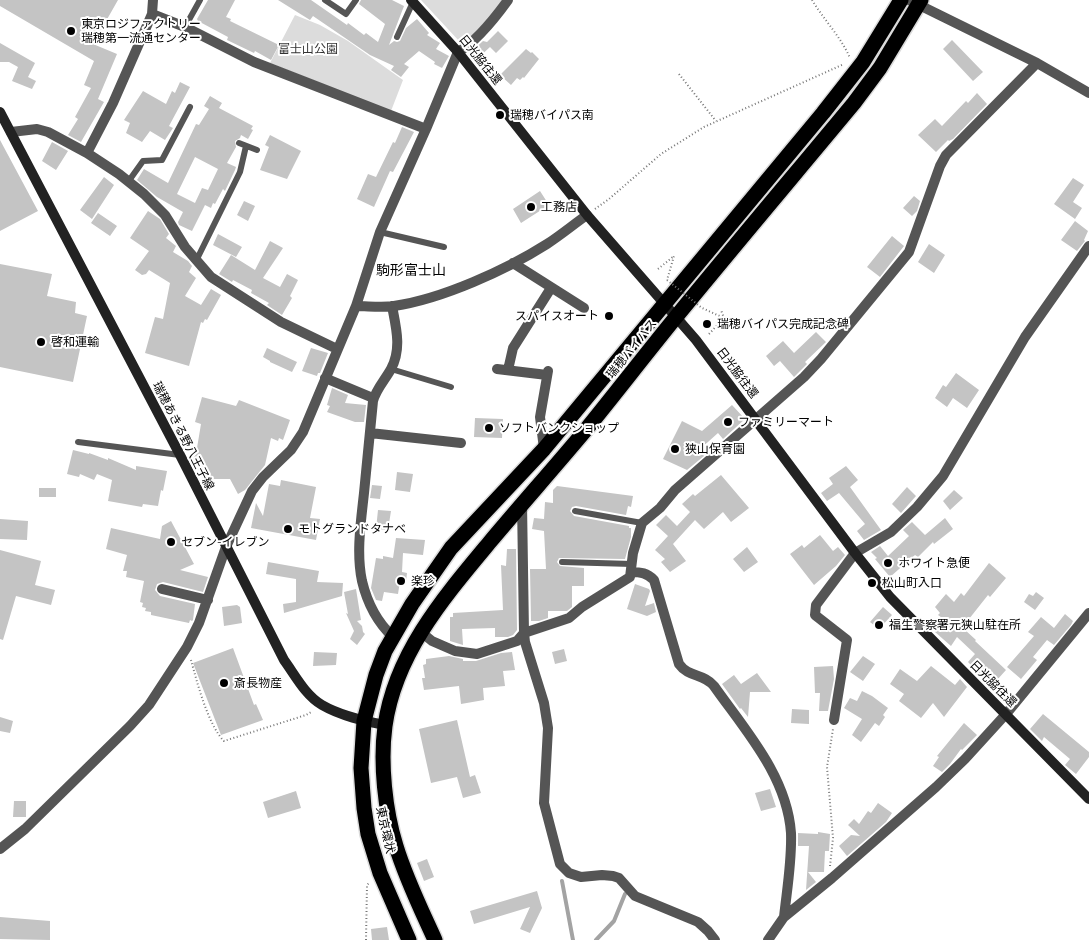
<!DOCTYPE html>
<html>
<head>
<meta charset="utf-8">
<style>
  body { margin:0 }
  canvas { display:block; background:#fff }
</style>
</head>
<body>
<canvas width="1089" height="940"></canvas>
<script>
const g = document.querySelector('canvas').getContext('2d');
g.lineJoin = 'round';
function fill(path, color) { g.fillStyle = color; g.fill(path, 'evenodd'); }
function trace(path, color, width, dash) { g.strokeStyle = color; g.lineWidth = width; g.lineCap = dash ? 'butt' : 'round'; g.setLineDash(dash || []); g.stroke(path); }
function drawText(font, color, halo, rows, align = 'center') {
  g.font = font + ' Montserrat,"Noto Sans JP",sans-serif'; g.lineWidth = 4; g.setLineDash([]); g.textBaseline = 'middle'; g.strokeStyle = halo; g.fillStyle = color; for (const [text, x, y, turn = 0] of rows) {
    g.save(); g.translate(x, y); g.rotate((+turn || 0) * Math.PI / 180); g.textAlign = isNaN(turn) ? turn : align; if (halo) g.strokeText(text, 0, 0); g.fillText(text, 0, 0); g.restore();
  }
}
fill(new Path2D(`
  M421 0H502L489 18 466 41H459Z
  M295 15 320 25 348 41 403 80 391 111 270 63Z`), '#dcdcdc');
trace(new Path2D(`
  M562 881 573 940
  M596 940 614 921 625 894`), '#a3a3a3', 4);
fill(new Path2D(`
  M0 0H118L93 44 117 54 98 99 104 102 81 142 68 135 78 119 75 117 91 88 84 85 94 61 0 6Z
  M208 0H235L226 17 231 19 230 21 279 45 271 60 255 51 254 53 227 40 228 37 198 21 197 19Z
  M278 0H311L347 25 348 23 364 35 366 33 378 42 385 24 359 4 361 0H392L404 6 389 45 394 41 397 42 400 41 406 28 417 19 429 33 427 35 440 43 436 49 449 56 442 68 434 64 435 62 419 51 404 64 409 67 401 77 391 70 394 66 370 55 313 16 310 20Z
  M498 31 508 41 496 53 490 47 476 60 470 53 483 41 487 42Z
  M952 40 983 72 973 81 943 49Z
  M0 43 35 63 28 77 36 81 32 89 12 81 18 67 9 62H0Z
  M526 49 531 53 532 52 539 59 524 78 523 77 520 80 517 78 511 85 500 75Z
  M180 82 190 87 169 126 173 128 165 140 150 131 142 142 126 133 130 123 124 120 143 91 166 104 172 91 175 93Z
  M977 93 987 104 953 139 949 141 948 140 936 152 918 135 935 119 942 126 966 101 968 103Z
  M210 96 222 103 219 108 253 126 251 129 253 130 248 139 241 135 240 138 235 141 236 147 227 163 236 167 235 170 225 191 223 189 215 204 213 203 211 208 205 205 192 231 179 225 178 222 183 212 157 197 137 180 144 169 168 183 196 124 199 125 209 109 204 106ZM195 157 218 169 208 190 202 188 195 203 177 194Z
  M402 127 414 132 393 172 390 171 374 207 357 199 368 174 376 177 393 142 395 143Z
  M270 135 301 151 287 179 260 170 269 147 265 145Z
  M0 140 38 211 0 231Z
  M52 142 68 151 56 170 42 161Z
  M104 177 114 185 92 219 80 210Z
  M1073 178 1084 185 1073 202 1082 208 1075 219 1054 204Z
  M540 191 549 205 521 223 513 209Z
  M914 196 920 201 917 211 912 216 903 208Z
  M244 201 255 206 248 221 237 215Z
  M148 211 160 219 169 234 166 238 176 246 173 252 188 261 192 266 189 272 196 278 185 296 201 305 211 289 221 295 207 320 205 319 203 323 201 322 189 366 145 353 155 317 163 319 170 283 149 270 146 274 142 275 135 270 149 251 130 238Z
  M98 213 117 226 110 236 91 223Z
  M1075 221 1088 231 1084 240 1085 241 1077 251 1061 240Z
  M218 234 242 247 236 257 213 245Z
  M892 236 904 246 880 277 867 267Z
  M270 241 283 248 263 278 280 287 287 274 298 280 290 296 292 298 282 315 267 305 269 303 251 293 252 290 233 280 232 282 219 274 231 255 255 270Z
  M929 244 945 255 934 273 918 262Z
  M0 264 52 274 47 296 76 302 75 313 87 316 73 382 0 367Z
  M816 332 826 342 805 362 807 364 794 377 780 361 774 366 766 356 783 341 794 353Z
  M267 348 297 362 292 372 270 362V361L263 357Z
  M311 348 328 353 320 373H318L317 376 302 371Z
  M956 373 979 390 967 408 953 398 947 407 935 398 943 385 946 387Z
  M332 388 348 395 345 403 366 405 364 422H355L327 412 330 406 327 405Z
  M202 397 236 406 239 400 290 420 283 440 279 438 278 441 271 438 265 465 245 490 238 494 230 479H203L193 459 196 454 201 424 195 422Z
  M732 405 745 419 723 439 718 433 699 450 704 456 687 470 663 459 682 421 702 431Z
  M475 418 503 419 502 438 474 437Z
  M73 450 89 454V453L108 460V458L136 470V466L167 471 163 491 161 490 158 506 143 504 142 507 108 501 112 480 97 474 94 480 80 474 79 477 67 474Z
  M846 466 858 480 850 487 881 530 864 540 857 531 865 524 839 493 827 501 821 493 833 484 829 478Z
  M397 472 413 474 410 492 395 490Z
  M721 475 749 508 731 522 723 512 704 529 695 520 673 544 686 561 670 572 661 562 665 559 655 550 668 536 656 525 666 515 677 526 690 512 682 504 693 494 695 496Z
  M281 480 316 487 310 518 320 519 316 540 251 528 256 503 263 516 269 484 280 486Z
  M372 485 382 486 380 499 370 498Z
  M557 486 633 496 631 507 628 506 626 515 576 506 572 507 570 511 574 516 629 526V528H631V537L625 559 559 558 557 562 560 566 584 568V586H572V607L567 611H548V618L539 621H531L530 569H546L544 531 532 529 534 518 544 519 545 502 553 503V490Z
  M907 487 916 496 901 513 892 504Z
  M39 488H56V497H39Z
  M954 490 963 498 950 510 943 501Z
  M378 510 391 511 388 530 376 529Z
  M945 518 953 529 934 544 933 542 918 557 915 555 890 577 875 559 877 558 871 552 880 546 888 556 909 536 903 530 912 522 925 535Z
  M0 519 28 521 27 540 0 539Z
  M171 521 194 564 180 570 208 577 203 592 163 582 157 584 155 590 160 596 195 604 193 620 192 621 190 620 189 623 151 615V612L145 611 146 608 142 607 143 603 140 602 144 581 126 577 127 571H123L127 555 106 549 111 528 160 539 162 526Z
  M820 535 833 551 838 547 845 555 836 566 814 585 790 554 802 545 804 548Z
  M396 538 425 540 423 555 403 553 402 572 407 573 406 582 400 581 398 594 384 592 382 601 376 600 371 588 376 558 383 559V556L393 558Z
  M747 547 758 562 744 572 733 559Z
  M507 549H516L517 630 513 635 508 637H495V628L462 629 463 645 450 641V617H453V613L503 610 501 565 506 566Z
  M0 550 41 561 35 585 55 590 51 605 16 596 3 640 0 639Z
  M268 562 319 571 317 582 343 583 342 596 284 613 283 604 296 602V579L266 574Z
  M989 563 1006 578 990 597 988 595 969 619 971 620 964 629 976 640 975 641 1006 670 997 680 984 670 980 674 968 662 975 654 957 637 951 646 935 632 945 620 938 615 940 613 935 607 946 594 954 602 961 593 964 596Z
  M635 584 649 589 650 591 645 606 654 603 656 612 647 616 627 609Z
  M356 589 361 620 357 621 362 626 363 632 365 634 357 645 350 639 354 631 346 613 348 614 344 592Z
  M1036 592 1044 598 1035 610 1024 602 1029 594 1033 596Z
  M237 605 240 607 242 623 224 626 222 607Z
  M883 607 892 615 879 629 870 622Z
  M1065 614 1073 621 1071 625 1054 645 1047 640 1033 657 1037 660 1021 679 1007 667 1034 636 1028 632 1041 617 1054 628Z
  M233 648 254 705 256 704 263 720 221 735 193 663Z
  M564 649 567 661 555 664 552 652Z
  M314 652 337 653 336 665 313 666Z
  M512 652 515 670 503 671 505 686 483 688 484 700 461 704 459 686 424 690 422 678H425L423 665 426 664V659L449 656 463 659V661H476L501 653Z
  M863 656 875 664 863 681 850 672Z
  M833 666 834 679 828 711H819L820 693H815L814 667Z
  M931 666 955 685 960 679 967 687 944 717 933 703 921 718 899 701 904 694 890 684 900 669 917 681Z
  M757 673 771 692H750L748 717 741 708 740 709 722 684 734 675 741 684Z
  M862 691 872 696 888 708 883 715 885 717 879 726 875 723 861 742 852 735 862 719 844 708 850 698 857 701Z
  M792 709 809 710V724L791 723Z
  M1043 714 1089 752V757L1076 774 1065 765 1070 759 1044 737 1042 741 1030 729Z
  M0 717 13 721 10 733 0 731Z
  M457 720 470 777 475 775 481 793 463 798 457 777 431 783 419 729Z
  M964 723 977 735 962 750 961 749 950 764 942 772 933 766 939 757 937 756Z
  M770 789 776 807 761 811 755 793Z
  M296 791 301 808 268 818 263 802Z
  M14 801H26V817H13Z
  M878 803 892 813 886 822 847 856 839 846 851 835 860 836 848 825 854 819 859 824 868 811 871 813Z
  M818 832 830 834 829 851H825L824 872H808L816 882 806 890 809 846H798V833L818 834Z
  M427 859 434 877 424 881 417 863Z
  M537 891 542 908 530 933 520 929 530 907 474 924 470 911Z
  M0 917 50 921V940L0 939Z
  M387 927 389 940H372L371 929Z`), '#c4c4c4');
const highway = new Path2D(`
  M409 940 380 873 368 834 364 808 361 768 364 721 376 675 385 651 412 604 451 548 544 449 823 113 863 62 901 0
  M435 940C421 909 406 879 396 846 385 811 380 763 385 726 395 654 444 597 489 543 520 506 553 469 584 432 615 394 645 355 676 317 735 245 795 174 854 103L880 68 921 0`);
trace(highway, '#dbdbdb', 18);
trace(new Path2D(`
  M812 0C824 20 841 37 850 58
  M679 74 716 121
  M595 209 609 199 661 154 704 127 844 64
  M658 269 674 256 667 280
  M709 334 724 318 721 310
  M191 660C197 682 208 725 224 741L306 715 311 712
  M830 866 833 838 827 767 833 729
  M366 940 367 885 369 883`), '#777', 2, [1, 2.5]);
trace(new Path2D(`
  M325 0 346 14 356 0
  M185 27 200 0
  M397 37 413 2
  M239 143 257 150
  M128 182 143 161 162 160 190 107
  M380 232 444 247
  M196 261 240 172 246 146
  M391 369 451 387
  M78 442 180 455
  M575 511 642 523
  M562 562 632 564`), '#555', 6);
trace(new Path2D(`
  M909 0 1037 63 1089 93
  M152 14 185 27 254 62 426 129
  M11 132 37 129 48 132 87 153 119 174 144 194 165 215 185 247 211 277 281 322 337 349
  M87 153 113 103 152 14 153 0
  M513 263 584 308
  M356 306C368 306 382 308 394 306 442 299 506 270 547 244 561 235 574 224 587 215
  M392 306C396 327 402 349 391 369 385 380 376 389 373 401 370 431 367 462 364 493 361 521 356 553 362 581 367 602 377 622 393 637
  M497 369 547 375
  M508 370 513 348 551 288
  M325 378 373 398
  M370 433 461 443
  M544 449 540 417 548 371
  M522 503 524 633 525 642 544 703 548 728 544 803 560 864 569 873 581 877 602 875 613 876 619 878 635 896 698 922 708 931 715 940
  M631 572C641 572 647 573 654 580L679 664C689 678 703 673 714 686 745 730 787 776 791 833 792 861 787 889 784 917
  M162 589 208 600
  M421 632 432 641 455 651 477 654 517 641 524 633 569 618 582 607 630 577 633 553 642 523 660 508 675 490 804 377 821 359 909 252 940 166 946 155 1037 63
  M834 720 847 640 815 615 816 605 855 553 891 532 917 507 943 476 1025 337 1089 246
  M0 849 25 829 130 726 149 705 187 647 199 623 226 547 252 491 263 477 291 450 303 432 356 306 380 232 426 129 458 52C477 41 495 18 508 0
  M768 940 784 917 832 878 936 787 965 759 1006 714 1089 613`), '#555', 10);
trace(new Path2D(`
  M411 0 458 52 587 215 696 340 855 553 890 597 1089 799
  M0 112 180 455 284 660C295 675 305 695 322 705 341 716 364 721 385 725`), '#222', 10);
trace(highway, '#000', 15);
trace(new Path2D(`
  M667 280 702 308 724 318`), '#777', 2, [1, 2.5]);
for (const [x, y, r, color] of [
  [71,31,5,"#000"],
  [500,115,5,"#000"],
  [531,207,5,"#000"],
  [609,316,5,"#000"],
  [707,324,5,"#000"],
  [41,342,5,"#000"],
  [728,422,5,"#000"],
  [489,428,5,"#000"],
  [675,449,5,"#000"],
  [288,529,5,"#000"],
  [171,542,5,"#000"],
  [888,563,5,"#000"],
  [401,581,5,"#000"],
  [872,583,5,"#000"],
  [879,625,5,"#000"],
  [224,683,5,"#000"]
]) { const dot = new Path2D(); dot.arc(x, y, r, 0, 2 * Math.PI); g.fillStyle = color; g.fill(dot); trace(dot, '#fff', 2); }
drawText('12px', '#000', '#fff', [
  ["東京ロジファクトリー",81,24],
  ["瑞穂第一流通センター",81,38],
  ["瑞穂バイパス南",510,115],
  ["工務店",541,207],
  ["スパイスオート",599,316,"right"],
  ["瑞穂バイパス完成記念碑",717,324],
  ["啓和運輸",51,342],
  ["ファミリーマート",738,422],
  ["ソフトバンクショップ",499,428],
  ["狭山保育園",685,449],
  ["モトグランドタナベ",298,529],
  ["セブン-イレブン",181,542],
  ["ホワイト急便",898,563],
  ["楽珍",411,581],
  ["松山町入口",882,583],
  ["福生警察署元狭山駐在所",889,625],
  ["斎長物産",234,683]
], 'left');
drawText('12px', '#333', '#fff', [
  ["富士山公園",308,49]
]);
drawText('12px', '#000', '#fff', [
  ["日光脇往還",480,60,51],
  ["瑞穂バイパス",632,349,-51],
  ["日光脇往還",737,373,53],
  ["瑞穂あきる野八王子線",183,436,63],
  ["日光脇往還",993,684,45],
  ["東京環状",385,830,77]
]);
drawText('14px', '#000', '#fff', [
  ["駒形富士山",411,271]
]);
</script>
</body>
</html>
